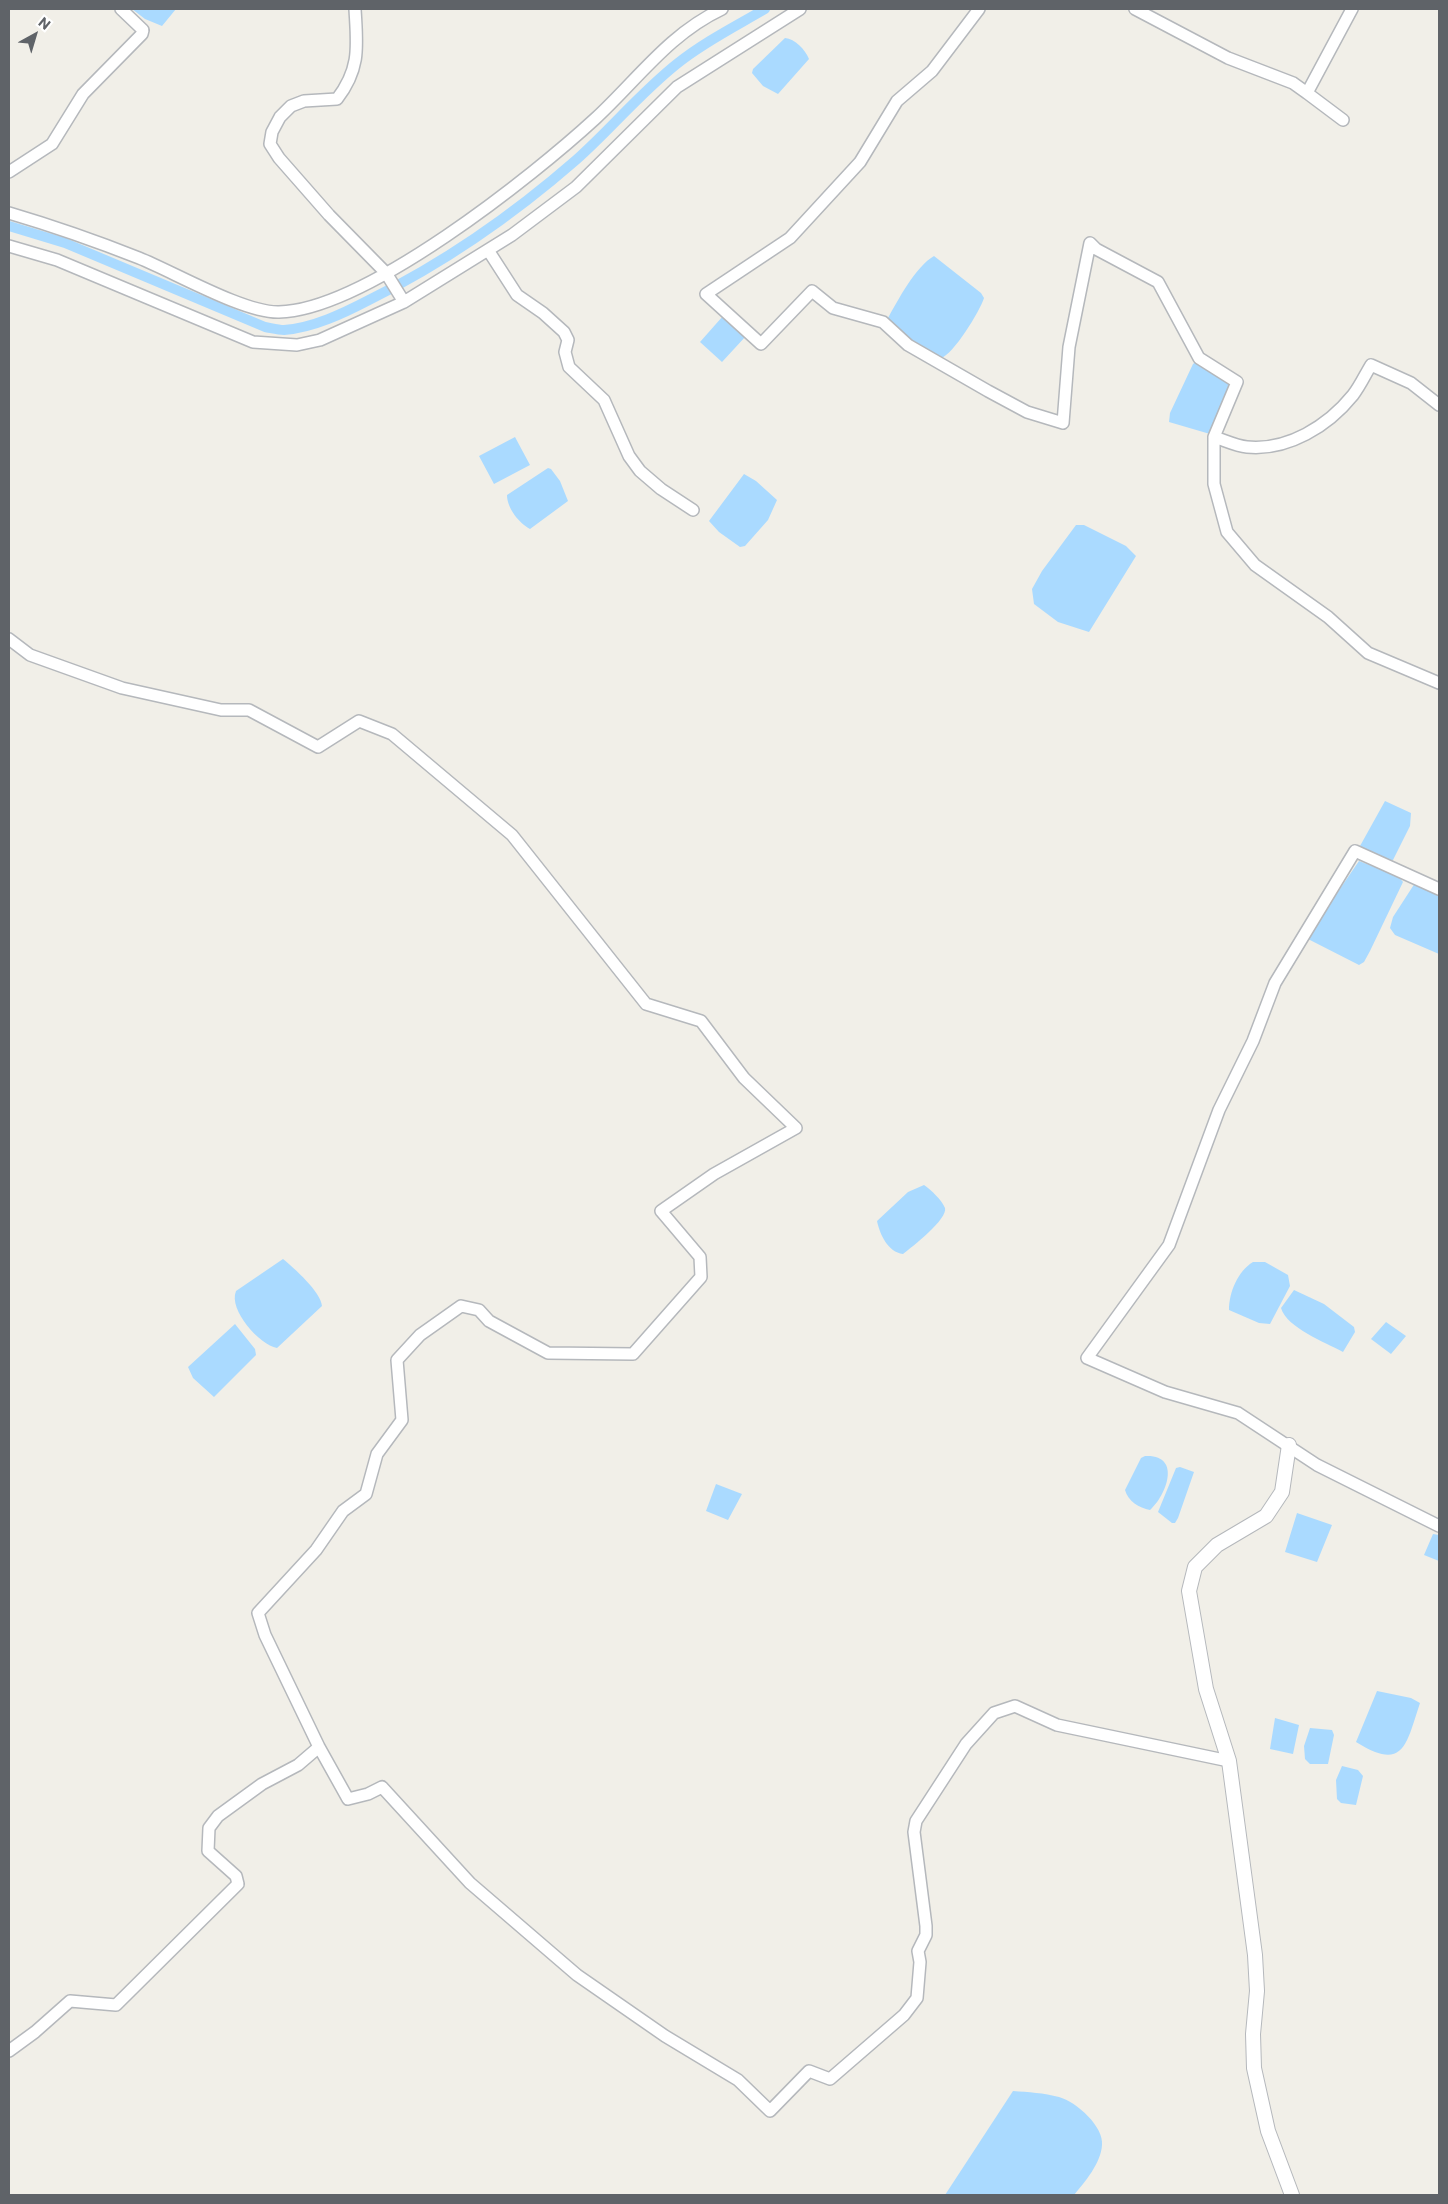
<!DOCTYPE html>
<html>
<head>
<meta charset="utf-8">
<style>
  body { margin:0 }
  #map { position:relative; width:1448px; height:2204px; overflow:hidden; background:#f1efe8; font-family:Commissioner,sans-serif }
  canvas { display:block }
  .frame { position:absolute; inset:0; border:10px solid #5f6368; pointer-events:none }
  .north { position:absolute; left:10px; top:10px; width:50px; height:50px; -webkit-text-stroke:4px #fff; paint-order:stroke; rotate:39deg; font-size:14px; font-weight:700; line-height:20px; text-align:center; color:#5f6368 }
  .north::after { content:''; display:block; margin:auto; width:18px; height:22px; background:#5f6368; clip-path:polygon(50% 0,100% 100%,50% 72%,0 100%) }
</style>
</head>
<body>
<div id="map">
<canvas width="1448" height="2204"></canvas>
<div class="frame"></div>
<div class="north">N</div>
</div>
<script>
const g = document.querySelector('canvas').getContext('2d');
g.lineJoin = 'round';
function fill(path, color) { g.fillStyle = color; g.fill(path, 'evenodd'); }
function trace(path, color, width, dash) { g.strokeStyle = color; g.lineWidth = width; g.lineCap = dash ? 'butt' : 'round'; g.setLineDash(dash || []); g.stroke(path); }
fill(new Path2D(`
  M132 9H176L162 26 145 19Z
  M785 38C795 39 805 49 809 59L778 94 763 86 752 73 753 69Z
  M934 256 981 293 984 298C980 311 953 355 941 358 922 349 897 337 888 318 898 300 916 266 934 256Z
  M723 316 746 336 722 362 700 342Z
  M1197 361 1233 381 1210 434 1169 422 1170 413 1193 364Z
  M515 437 530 465 494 484 479 456Z
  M548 468 551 469 560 481 568 501 530 529C519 523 507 508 507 495Z
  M744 474 756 481 777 500 768 520 745 546 740 547 719 532 709 521Z
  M1076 525H1084L1126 546 1136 556 1089 632 1058 622 1034 604 1032 589 1042 571Z
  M1385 801 1411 813 1410 826 1393 860 1389 861 1360 846Z
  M1359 861 1398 876 1403 882 1370 951 1364 962 1359 965 1308 939 1309 934Z
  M1415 883 1439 893V954L1395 935 1390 928 1393 917Z
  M924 1185C931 1190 942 1200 945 1208 948 1219 912 1247 903 1254 888 1252 880 1235 877 1221L908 1192Z
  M283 1259C294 1268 321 1292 322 1306L277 1348C260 1345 228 1310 236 1291Z
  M1253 1262H1265L1288 1275 1290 1286 1270 1324 1259 1323 1229 1310C1229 1292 1238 1271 1253 1262Z
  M1294 1290 1324 1304 1354 1327 1355 1332 1343 1352C1325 1342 1287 1328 1281 1308Z
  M1386 1322 1406 1336 1391 1354 1371 1339Z
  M235 1324 255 1349 256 1355 214 1397 193 1378 188 1367Z
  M1145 1456C1182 1454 1167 1495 1150 1510 1139 1508 1128 1501 1125 1490L1141 1458Z
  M1180 1467 1194 1472 1178 1518 1175 1523H1172L1158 1512 1176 1468Z
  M716 1484 742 1494 728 1520 706 1511Z
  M1297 1513 1332 1525 1317 1562 1285 1552Z
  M1433 1534 1439 1535V1561L1424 1555Z
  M1377 1691 1411 1698 1420 1703C1406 1745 1404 1772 1356 1742Z
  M1275 1718 1299 1725 1293 1754 1270 1749Z
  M1310 1728 1332 1730 1334 1735 1328 1764H1310L1305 1759 1304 1746Z
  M1342 1766 1358 1770 1363 1776 1356 1805 1341 1803 1337 1799 1336 1780Z
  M1013 2091C1028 2092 1044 2093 1059 2097 1077 2102 1104 2127 1102 2145 1101 2163 1085 2182 1074 2195H945Z`), '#aadaff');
trace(new Path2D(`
  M9 226 65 243 265 327C271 328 278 330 284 330 313 328 344 313 369 300 444 263 513 215 576 160 611 129 641 92 678 63 704 42 736 26 765 9`), '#aadaff', 10);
const minor = new Path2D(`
  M355 9C357 45 361 68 337 99L304 101 291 106 280 117 272 132 270 144 279 158 329 215 386 273 404 302
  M979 9 932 71 897 101 860 162 790 238 706 294 761 344 812 291 833 308 883 322 908 345 988 391 1027 412 1063 423 1069 347 1090 243 1096 249 1158 282 1199 358 1237 382 1214 437V484L1227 532 1255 565 1328 617 1368 653 1439 683
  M1135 9 1228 58 1293 83 1307 93
  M1343 120 1307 93 1352 9
  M9 172 52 144 83 94 142 34 143 30 121 9
  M9 213C53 226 96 241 139 258 174 272 244 313 279 312 365 310 533 176 596 118 638 79 669 34 722 9
  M9 246 57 260 253 342 297 345 320 340 404 302 512 235 576 187 677 87 800 9
  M488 250 517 295 543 313 564 332 568 340 565 352 569 367 604 400 629 456 640 471 661 489 693 510
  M1214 437C1224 440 1236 446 1247 447 1288 451 1328 426 1353 395 1360 386 1365 375 1371 365L1411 383 1439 405
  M9 639 30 655 122 688 221 710H249L318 747 359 721 392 734 512 835 646 1004 701 1021 744 1078 796 1128 714 1174 661 1211 700 1257 701 1277 633 1354 548 1353 489 1321 479 1310 461 1306 420 1335 397 1360 402 1420 377 1454 366 1494 343 1511 316 1550 258 1613 265 1635 319 1747 348 1799 368 1794 382 1787 470 1883 577 1975 665 2036 738 2080 770 2111 809 2071 830 2079 904 2015 917 1998 920 1962 918 1951 926 1935V1926L914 1832 916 1821 966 1744 994 1713 1015 1706 1057 1725 1229 1761
  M1439 889 1355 851 1275 983 1253 1041 1219 1110 1169 1245 1087 1358 1165 1392 1238 1413 1317 1465 1439 1526
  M9 2051 35 2032 70 2001 116 2005 238 1884 236 1876 208 1851 209 1828 218 1816 262 1784 298 1765 319 1747`);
const tertiary = new Path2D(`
  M1289 1445 1282 1492 1266 1516 1217 1545 1195 1567 1189 1591 1206 1689 1229 1761 1255 1955 1257 1991 1253 2034 1254 2068 1268 2131 1292 2195`);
trace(minor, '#b5b8bc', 14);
trace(tertiary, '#b5b8bc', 16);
trace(minor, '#fff', 11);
trace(tertiary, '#fff', 14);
</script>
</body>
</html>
